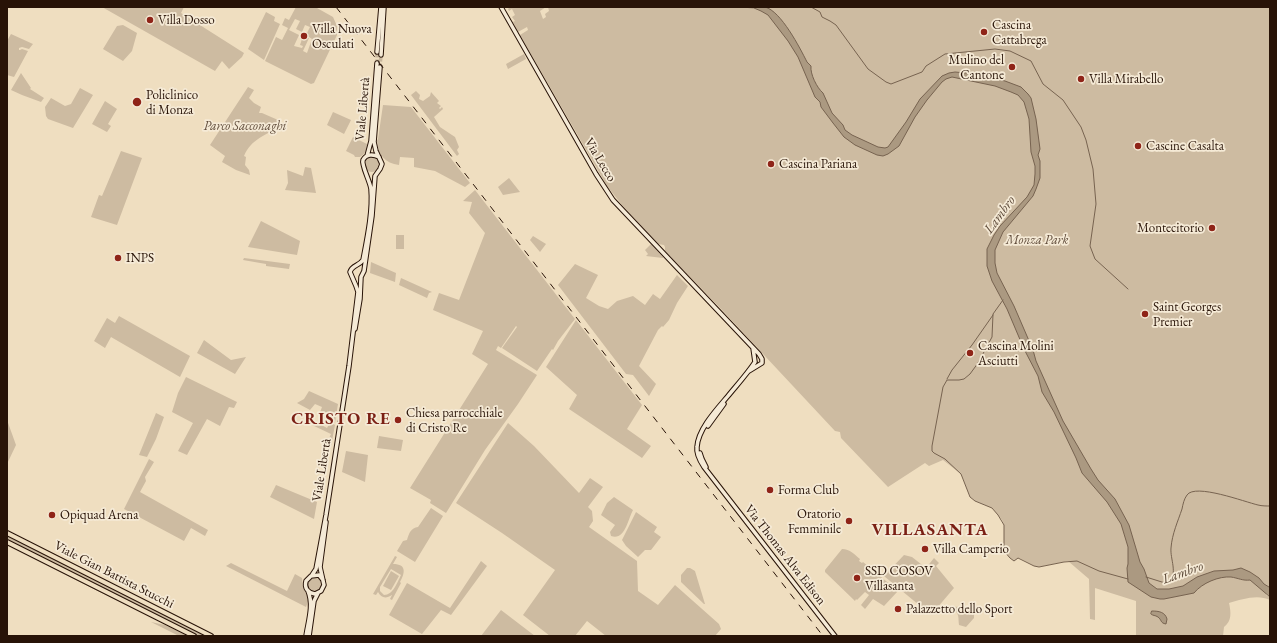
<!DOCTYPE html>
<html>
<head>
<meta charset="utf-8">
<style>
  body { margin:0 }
  #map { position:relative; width:1277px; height:643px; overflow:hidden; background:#efdec0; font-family:"EB Garamond",serif }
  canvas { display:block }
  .frame { position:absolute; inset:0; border:8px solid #281307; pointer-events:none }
</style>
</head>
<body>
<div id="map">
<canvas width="1277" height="643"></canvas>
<div class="frame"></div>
</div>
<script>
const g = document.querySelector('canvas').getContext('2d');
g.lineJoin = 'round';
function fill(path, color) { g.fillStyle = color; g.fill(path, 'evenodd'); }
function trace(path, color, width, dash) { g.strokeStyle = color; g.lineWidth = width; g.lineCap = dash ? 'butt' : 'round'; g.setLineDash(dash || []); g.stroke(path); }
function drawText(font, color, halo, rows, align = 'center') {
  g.font = font + ' "EB Garamond",serif'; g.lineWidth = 3.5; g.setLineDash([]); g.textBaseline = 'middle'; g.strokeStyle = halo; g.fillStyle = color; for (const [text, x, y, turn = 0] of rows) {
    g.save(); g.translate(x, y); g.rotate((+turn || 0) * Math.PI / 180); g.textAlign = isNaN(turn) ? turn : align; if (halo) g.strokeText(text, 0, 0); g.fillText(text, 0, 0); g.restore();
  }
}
fill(new Path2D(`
  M102 7H184L181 13 244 53 242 57 229 69 222 61 215 71Z
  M296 7 317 8 333 17 337 26V35L314 83 311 84 265 61 276 37 282 40 288 28 282 25 285 18 289 20ZM295 19 300 21 296 29 302 32 305 25 310 27 306 35 312 39 307 53 303 51 309 38 307 37 305 40 302 39 300 45 303 46 302 48 294 46 299 35 289 30Z
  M510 7H546L540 11 543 19 546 17 545 14 549 11 548 7H1270V588L1268 587 1266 595 1270 597V600C1258 594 1242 599 1229 603 1231 612 1232 621 1224 627L1223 636H1136V601L1095 588V620L1090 619 1089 579 1068 561 1039 567 1034 566 1019 558 1014 561 1010 558 1004 551 998 553 996 550 1004 547V525L1002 520 992 508 975 501 970 497 961 474 943 460 929 466 925 463 888 487 841 438 840 432 835 431 721 309 665 251V247L664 245 658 244 622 205 607 186 520 35 528 30 527 27 518 32 513 22 515 21 512 17 515 15 512 9 509 11 508 9Z
  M266 12 275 17 274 21 280 24 264 60 248 49Z
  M123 25 137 33 132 51 123 61 103 49 117 26Z
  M11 34 33 44 29 49 22 47 19 48V50H20L22 49 28 51 14 77 7 75V41Z
  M524 54 526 59 508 69 506 64Z
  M21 73 31 88 30 89 44 98 41 102 22 95 11 90Z
  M248 87 254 90 249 98 254 103 261 107 259 113H262L278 120 281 126C266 135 251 139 244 156L246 157 245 165 249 170 250 175 236 170 222 162 225 156 210 145Z
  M80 88 93 95 73 128 48 119 46 116 45 107 51 98 65 106 71 104Z
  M416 91 420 95 419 99 423 101 430 96 431 92 439 101 437 103 441 106 439 108 440 109 442 107 443 109 434 117 440 127 455 137 459 147 457 150 459 154 457 156 411 95Z
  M105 101 117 109 108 124 111 126 107 132 92 124Z
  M383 105 411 107 470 183 465 187 435 171 414 167V158L400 157 399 165C385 163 378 155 377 141L378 139Z
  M333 112 351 120 344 134 327 125Z
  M353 137 367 144C367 150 365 154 360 157H355L354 155 346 151Z
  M121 151 142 158 117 225 91 217 99 195 102 196Z
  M364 164a8 8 0 1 1 16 0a8 8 0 1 1-16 0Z
  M305 167 311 168 316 193 285 190 288 183 287 170 303 176Z
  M509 178 520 192 503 195 498 187Z
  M475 190 575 319 558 341 553 350 552 349 537 371 502 348 517 327 516 326 501 348 498 346 496 350 537 375 518 404 485 450 446 513 430 503 431 500 410 488 488 364 472 354 483 331 433 310 439 293 459 300 485 233 469 213 472 202 463 201Z
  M261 221 300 241 297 255 248 247Z
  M396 235H404V249H396Z
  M533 236 546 244 540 252 530 240Z
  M651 244 663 257V258L646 256 648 254 645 250Z
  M244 258 290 264 289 269 266 266V264L243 260Z
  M371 262 396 273 395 282 370 273Z
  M575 264 598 275 586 298 599 306 608 309 617 301 633 296 645 305 653 294 660 299 677 275 688 286 677 303 669 320 663 327 662 326 658 330 639 366 656 384 649 396 633 375 626 374 558 285Z
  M401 278 432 292 429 293 427 298 399 285Z
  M119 316 190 356 180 377 111 337 105 348 94 341 107 318 115 323Z
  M576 320 642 405 627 429 651 446 642 458 569 409 577 395 546 367Z
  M204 340 231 360 246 357 235 374 197 353Z
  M186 377 237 402 234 408 229 407 220 426 207 419 187 455 178 451 193 423 172 412 178 393Z
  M309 391 338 404 335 423 319 415 322 407 315 404 310 410 297 403 304 399Z
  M156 413 164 417 156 439 147 457 139 455Z
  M7 420 16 445 7 464Z
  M314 421 327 428 330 422 335 425 331 446 325 447 331 434 312 425Z
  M508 423 534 446 579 493 590 478 603 487 588 507 592 511 593 521 589 527 637 561 638 591 658 605 675 585 719 624 721 629 715 636H606L587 621 575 636H550L523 615 555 570 502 533 456 503Z
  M379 436 403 440 401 451 377 448Z
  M346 451 368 455 365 482 342 472Z
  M149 459 154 462 145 477 146 481 140 492 208 530 205 536 191 528 184 541 124 509Z
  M276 485 317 502 314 519 270 497Z
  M614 497 633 510C628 519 625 541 611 536L610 532 615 525 601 515 607 503Z
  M431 508 443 516 415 562 397 551 403 541 407 540C409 533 411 528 418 527Z
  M636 512 657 527 654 532 661 537 651 550H645L638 557 626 546 622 540Z
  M7 536 207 636H198L7 540Z
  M842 549C850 549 855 555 860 559L859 561 862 563 863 562 898 591 884 606 873 599 865 609 861 605 869 595 865 592 857 600 856 599 855 601 825 572V570Z
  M904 555 912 557 926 568 934 558 939 563 936 566 954 588 931 615 884 576Z
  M395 556 397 557 393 564C407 564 405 573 400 582L401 583 392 600 390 599 392 595C386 599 381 598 378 592L376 595 373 594ZM391 569 401 575C397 583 393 595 384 595L380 591V587Z
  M481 561 487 566 451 615 441 610 422 634 389 615 407 583 450 608Z
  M231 563 287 591 295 574 302 578 303 588 309 599 306 607 226 566Z
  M687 568H690L695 571 705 604H704L681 582V575Z
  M391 571 399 576 391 590 383 586Z
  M307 584a8 8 0 1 1 16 0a8 8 0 1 1-16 0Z
  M951 607C961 606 967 608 974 614V618L966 627 959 625C958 618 960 612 952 610Z
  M501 610 535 636H481Z
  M151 622 165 625 187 636H179Z`), '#cdbba1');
const water = new Path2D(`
  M740 7C748 7 757 5 765 7 781 11 800 48 807 62L811 66C810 74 817 88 823 93L832 113 843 125 845 130 852 135 878 147 885 148 888 147 906 122 920 99 942 76 949 73 955 72 977 74 1005 81 1021 87 1028 94 1031 98 1036 119 1040 149 1038 155 1040 161V178L1036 189 1033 196 1003 232 995 250V263L997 273 1014 306 1033 350 1036 361 1063 421 1091 469 1098 480 1115 499 1129 525 1140 562 1144 569 1149 583 1157 589H1169L1183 586 1197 577 1214 571 1233 570 1241 568 1250 572 1259 578 1264 584 1269 587 1270 588V597L1250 580C1243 581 1238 578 1231 577 1219 576 1202 583 1194 593L1164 599H1160L1151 597 1128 582 1127 568 1128 564V547L1121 524 1107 502 1082 473 1076 458 1054 412 1042 392 1038 376 1024 349 1007 309 992 281 987 266V249L994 235 1000 226 1027 197 1034 185 1035 174V166L1031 152 1029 119 1024 102 1018 95 1011 92 995 86 952 77 946 79 942 82 927 100 915 117 899 146 888 154 883 156 877 155 855 145 844 137 833 123 821 107 820 102 815 97 798 57 788 41 768 15 761 11 754 8Z
  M1152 611C1159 611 1165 612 1167 619L1166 624C1160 623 1162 620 1158 617 1155 615 1153 616 1151 614Z`);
fill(water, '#ab9981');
trace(water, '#776350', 1);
trace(new Path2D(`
  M811 7 820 12 822 17 830 21 836 25 868 69 886 82 891 84 922 72 926 66 945 54 995 49 1010 51 1031 61 1043 84 1063 100 1081 127 1086 140 1093 169 1096 204 1090 246 1095 259 1128 289
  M1003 300 993 314 992 337 978 363 970 374 964 379 959 380H947L943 387 932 446V451L934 453 945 459 961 474 970 497 975 501 992 508 998 515 1004 525V551L1010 558 1014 561 1018 558 1034 566 1039 567 1064 562 1077 561 1099 571 1128 579
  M947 379 952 370 972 345 993 315
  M1146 577 1165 583H1169C1178 573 1170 559 1171 548 1172 534 1178 521 1182 509 1183 504 1184 499 1187 495 1195 483 1245 502 1258 505 1262 506 1266 506 1270 506`), '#776350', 1);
trace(new Path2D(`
  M377 63V52
  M380 67 381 55`), '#c7b59b', 3.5, [3.5, 2]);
const secondary = new Path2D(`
  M501 7 596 174 613 200 759 354 762 359V363L749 371
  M377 52 381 7
  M381 55 384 7
  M367 156 371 141 377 63
  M355 329 360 299 361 277 364 271 372 216 375 176 380 169 382 164 376 151 374 142 380 67
  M753 348 755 362
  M755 362C747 374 737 385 728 396 717 409 698 429 697 447 696 454 700 461 704 467L835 636
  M708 426 724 404
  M700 453 702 459 706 467
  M312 575 316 569 326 515 349 366 358 292 356 286 350 272C352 265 359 266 363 260 367 239 373 211 371 189 370 181 361 165 363 160 366 154 373 154 379 157
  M323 580 319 575 311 576 306 581C304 588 308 593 315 594L321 591 324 585 320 567 326 522
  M306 636C308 622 314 605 308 591
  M309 636 314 601 318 593`);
const primary = new Path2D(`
  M7 533 211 636
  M7 542 194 636`);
trace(secondary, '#281307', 5.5);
trace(primary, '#281307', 6);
trace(secondary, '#f5ead6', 3.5);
trace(primary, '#efdec0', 4);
trace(new Path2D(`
  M336 7 823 636`), '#281307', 1, [7, 7]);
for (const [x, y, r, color] of [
  [150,20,4,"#8f2418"],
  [984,32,4,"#8f2418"],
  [304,36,4,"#8f2418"],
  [1012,67,4,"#8f2418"],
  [1081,79,4,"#8f2418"],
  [137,102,5,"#8f2418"],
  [1138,146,4,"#8f2418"],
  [771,164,4,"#8f2418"],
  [1212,228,4,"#8f2418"],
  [118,258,4,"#8f2418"],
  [1145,314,4,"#8f2418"],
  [970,353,4,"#8f2418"],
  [398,420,4,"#8f2418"],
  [770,490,4,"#8f2418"],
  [52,515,4,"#8f2418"],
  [849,521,4,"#8f2418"],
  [925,549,4,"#8f2418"],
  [857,578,4,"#8f2418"],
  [898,609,4,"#8f2418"]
]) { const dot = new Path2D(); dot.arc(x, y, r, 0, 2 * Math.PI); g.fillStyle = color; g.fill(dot); trace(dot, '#f5ead6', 1.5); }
drawText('13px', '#281307', '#f5ead6', [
  ["Villa Dosso",158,20],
  ["Cascina",992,25],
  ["Cattabrega",992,40],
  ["Villa Nuova",312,29],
  ["Osculati",312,44],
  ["Mulino del",1004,60,"right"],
  ["Cantone",1004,75,"right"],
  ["Villa Mirabello",1089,79],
  ["Policlinico",146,95],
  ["di Monza",146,110],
  ["Cascine Casalta",1146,146],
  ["Cascina Pariana",779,164],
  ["Montecitorio",1204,228,"right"],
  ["INPS",126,258],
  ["Saint Georges",1153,307],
  ["Premier",1153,322],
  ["Cascina Molini",978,346],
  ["Asciutti",978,361],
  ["Chiesa parrocchiale",406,413],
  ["di Cristo Re",406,428],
  ["Forma Club",778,490],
  ["Oratorio",841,514,"right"],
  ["Femminile",841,529,"right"],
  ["Opiquad Arena",60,515],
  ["Villa Camperio",933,549],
  ["SSD COSOV",865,571],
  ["Villasanta",865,586],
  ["Palazzetto dello Sport",906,609]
], 'left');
drawText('13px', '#281307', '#f5ead6', [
  ["Viale Libertà",363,109,-85],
  ["Via Lecco",600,160,59],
  ["Viale Libertà",322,470,-81],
  ["Via Thomas Alva Edison",785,555,52],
  ["Viale Gian Battista Stucchi",114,575,27]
]);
drawText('italic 13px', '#624e3d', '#f5ead6', [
  ["Parco Sacconaghi",245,126],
  ["Monza Park",1037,240]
]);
drawText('italic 14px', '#5c4938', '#f5ead6', [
  ["Lambro",1000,215,-54],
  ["Lambro",1183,573,-20]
]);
g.letterSpacing = '1px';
drawText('bold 17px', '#7a1f14', '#f5ead6', [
  ["CRISTO RE",341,419],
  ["VILLASANTA",930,530]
]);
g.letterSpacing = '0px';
</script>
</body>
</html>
